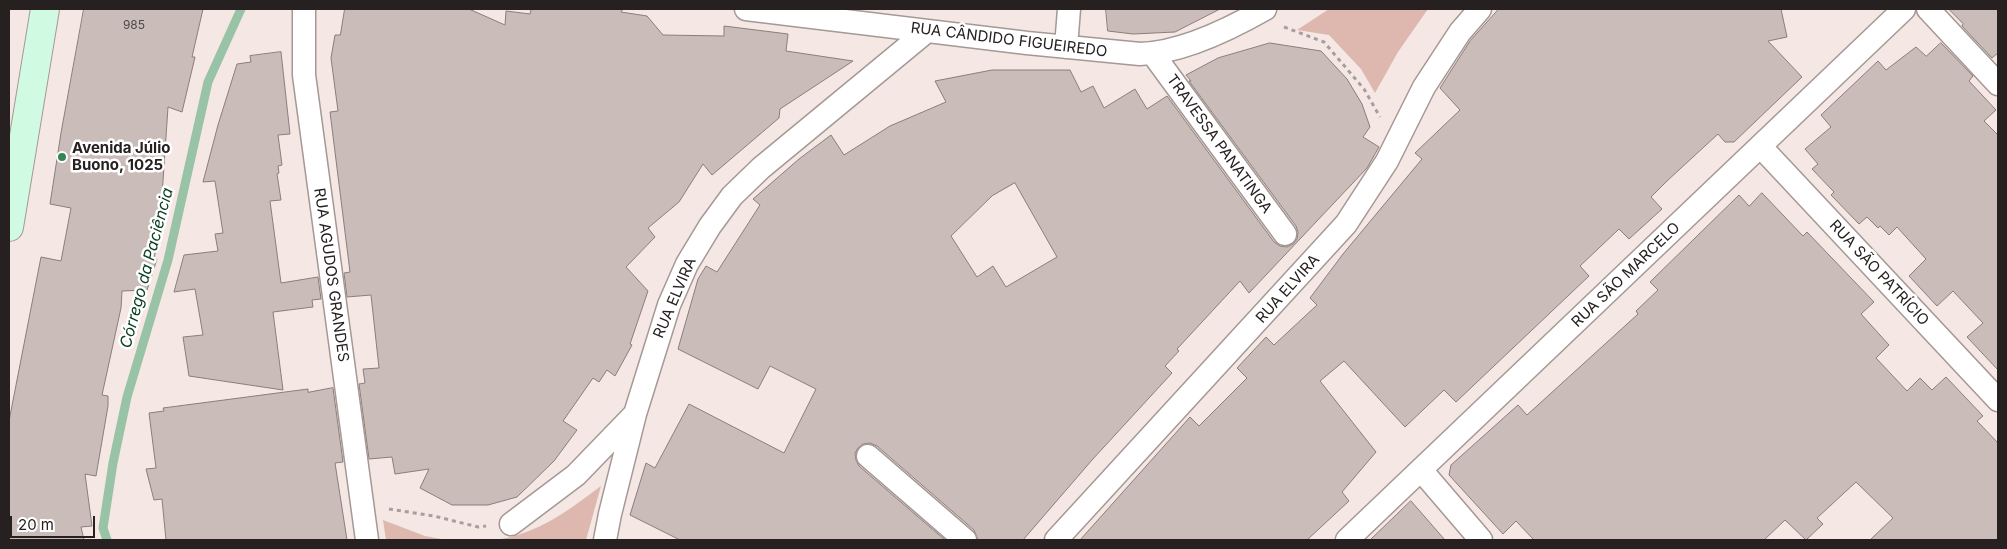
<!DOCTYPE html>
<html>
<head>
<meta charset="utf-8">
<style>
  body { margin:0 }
  #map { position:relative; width:2007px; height:549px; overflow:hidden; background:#f5e7e4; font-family:Inter,sans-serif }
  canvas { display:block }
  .frame { position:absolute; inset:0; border:10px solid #262120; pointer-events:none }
  .scale { position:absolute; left:10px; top:516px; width:85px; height:22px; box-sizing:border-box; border:2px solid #262120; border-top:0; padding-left:6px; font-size:15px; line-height:18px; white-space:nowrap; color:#262120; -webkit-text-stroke:4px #fff; paint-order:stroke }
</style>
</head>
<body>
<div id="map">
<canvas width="2007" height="549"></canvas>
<div class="frame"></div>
<div class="scale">20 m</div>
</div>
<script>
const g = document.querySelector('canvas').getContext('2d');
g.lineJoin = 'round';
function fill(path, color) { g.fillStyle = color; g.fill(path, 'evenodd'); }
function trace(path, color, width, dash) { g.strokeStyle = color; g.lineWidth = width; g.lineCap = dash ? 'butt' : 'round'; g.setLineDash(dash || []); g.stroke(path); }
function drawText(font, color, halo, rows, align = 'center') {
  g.font = font + ' Inter,sans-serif'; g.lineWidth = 5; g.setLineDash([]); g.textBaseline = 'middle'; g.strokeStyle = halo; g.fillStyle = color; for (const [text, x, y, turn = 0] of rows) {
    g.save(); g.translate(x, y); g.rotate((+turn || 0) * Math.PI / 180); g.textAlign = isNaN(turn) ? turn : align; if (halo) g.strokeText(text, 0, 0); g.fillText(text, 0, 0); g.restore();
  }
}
fill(new Path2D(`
  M1329 9H1428L1398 52 1375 93 1361 69 1329 35 1297 30Z
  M601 486 586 540H496C539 533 566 512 601 486Z
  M383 520 425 536 447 540H386Z`), '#deb8af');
trace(new Path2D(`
  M107 540 103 528 113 463 127 397 168 260 208 82 241 9`), '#99c3a6', 9);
const building = new Path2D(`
  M84 9H203L192 57H195L182 112 168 107 162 196 159 208 162 209 154 260 157 259 147 290 122 291 121 308 102 395 108 396V406L96 476 85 474 92 526 81 527 84 540H9V421L41 257 61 261 71 208 50 204 61 133Z
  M345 9H469L505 25 506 11 530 14 531 9H623L621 12 647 16 663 35 724 36V26L788 34 786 51 853 61 780 109 779 118 712 175 703 164 679 202 648 228 655 237 626 267 648 291 630 344 632 345 615 376 607 370 599 382 593 378 563 421 577 430 554 461 517 497 488 505H452L420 488 429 469 395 474 392 457 369 459 359 384 365 383 363 369 379 368 371 295 347 297 344 273 350 272 330 112 338 111 331 58 335 35H340Z
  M1106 9H1220L1175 32 1133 34 1108 31Z
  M1499 9H1781L1787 37 1768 41 1802 77 1734 142H1725L1718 134 1667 181 1651 197 1662 209 1629 239 1619 229 1580 266 1589 276 1456 402 1444 390 1405 427 1344 361 1320 381 1376 452 1342 492 1349 501 1307 540H1080L1190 417 1199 426 1247 378 1237 368 1266 337 1274 345 1317 305 1310 298 1343 254 1422 159 1415 153 1460 110 1440 88 1470 41Z
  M1949 9H1998V53L1992 58 1962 26 1963 24Z
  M1270 43 1321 51 1347 79 1362 104 1370 127 1363 137 1379 147 1367 168 1249 293 1240 281 1177 349 1179 351 1165 366 1172 373 1092 460 1023 540H978L974 530 877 446 870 443 863 444 858 448 855 453 856 460 859 466 945 540H680L630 515 646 463 655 468 689 404 784 453 816 389 770 366 758 389 678 349 698 279 706 266 717 272 760 205 753 199 799 159 831 135 844 155 890 126 946 102 935 81 992 70H1070L1081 92 1093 86 1104 108 1135 89 1147 109 1167 96 1274 242 1280 246 1287 247 1293 244 1297 239 1298 232 1296 226 1189 81H1191L1186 75 1218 58ZM1015 183 1057 257 1006 287 993 266 977 277 951 236 992 196Z
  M1941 43 1973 76 1969 81 1996 110 1984 121 1998 135V370L1967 337 1983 323 1953 291 1937 306 1909 276 1926 259 1897 227 1889 235 1880 226 1878 228 1867 217 1859 224 1831 195 1834 192 1812 169 1818 164 1805 149 1831 127 1821 115 1878 61 1886 70 1916 47 1926 56Z
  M281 52 290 134 278 135 282 165 278 166 279 173 277 174 281 200 270 201 281 283 318 277 321 299 312 300 313 307 273 312 283 390 189 376 183 337 203 335 195 289 174 292 184 255 218 251 215 234 223 233 215 181 203 182 218 125 237 64 251 62 250 56Z
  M1762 193 1803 236 1807 232 1874 302 1861 314 1889 345 1876 358 1907 391 1920 378 1932 390 1946 377 1983 416 1977 421 1998 443V540H1870L1893 518 1856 482 1817 518 1823 524 1806 540 1785 520 1764 540H1534L1516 521 1503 534 1449 475 1451 465 1518 405 1527 415 1638 314 1636 311 1658 290 1650 282 1739 195 1749 206Z
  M333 388 343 462 335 463 347 540H166L162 499 154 500 146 469 156 468 149 413 164 411 163 408 308 389V392Z
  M1411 501 1445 540H1370L1396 515Z`);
fill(building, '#cabcb9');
trace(building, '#8a7d7a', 1);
const street = new Path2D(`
  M304 9V75L367 540
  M746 9 1027 43 1140 54C1182 53 1230 29 1265 9
  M1928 9 1998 84
  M1066 47 1069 9
  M1153 54 1285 234
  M1761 147 1998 400
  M868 456 965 540
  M1421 470 1481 540
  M511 524 576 475 635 414
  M605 540 610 514 635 414 669 305 687 264 710 226 732 196 761 168 927 31
  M1056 540 1346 224 1387 161 1424 87 1460 32 1480 9
  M1347 540 1904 9`);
const secondary = new Path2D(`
  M9 227 45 9`);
trace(street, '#a59895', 25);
trace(secondary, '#a59895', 30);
trace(new Path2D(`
  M1284 27 1324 42 1364 89 1380 117
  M389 509 434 516 478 527 486 526`), '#a99e9c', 3, [4, 4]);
trace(street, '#fff', 22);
trace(secondary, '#d1fae2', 28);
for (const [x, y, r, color] of [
  [62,157,5,"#348455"]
]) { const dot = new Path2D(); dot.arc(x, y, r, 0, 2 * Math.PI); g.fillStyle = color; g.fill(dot); trace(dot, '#fff', 2); }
drawText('12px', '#4f4846', null, [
  ["985",134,25]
]);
drawText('15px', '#262120', '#fff', [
  ["RUA CÂNDIDO FIGUEIREDO",1009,40,7],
  ["TRAVESSA PANATINGA",1219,144,54],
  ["RUA SÃO PATRÍCIO",1879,273,47],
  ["RUA AGUDOS GRANDES",331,275,82],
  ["RUA SÃO MARCELO",1626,275,-44],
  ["RUA ELVIRA",1288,289,-48],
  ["RUA ELVIRA",675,298,-67]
]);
drawText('bold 15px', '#262120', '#fff', [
  ["Avenida Júlio",72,148],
  ["Buono, 1025",72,165]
], 'left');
drawText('italic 16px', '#0d4024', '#fff', [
  ["Córrego da Paciência",147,268,-75]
]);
</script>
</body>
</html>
